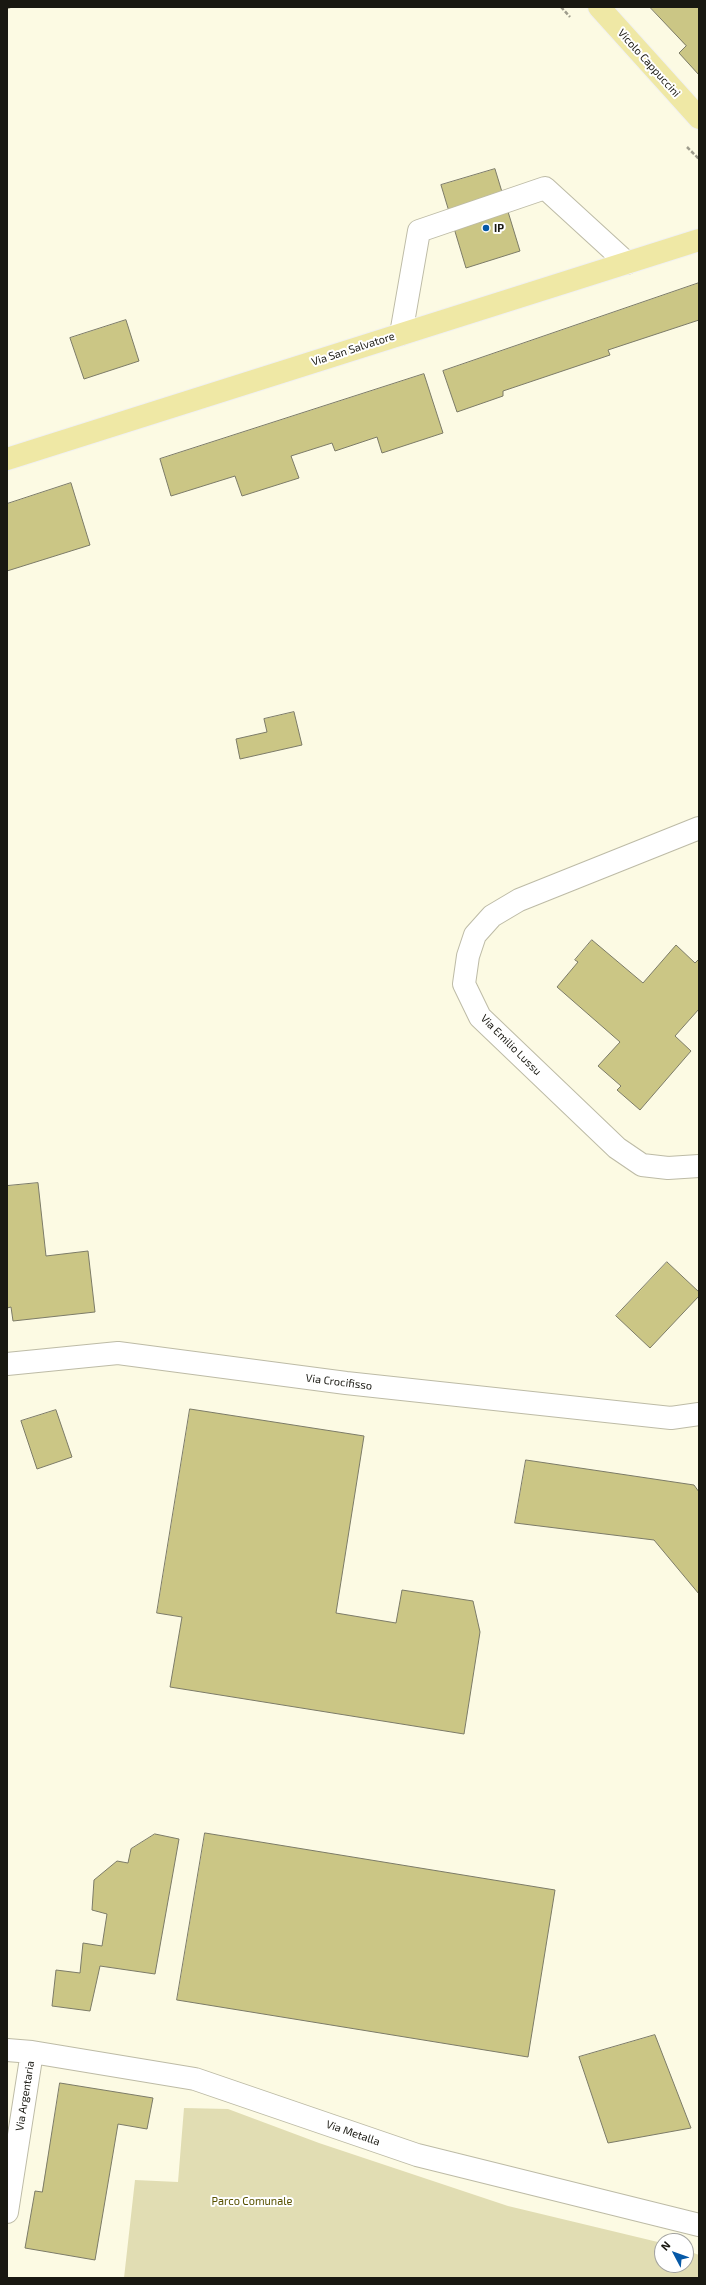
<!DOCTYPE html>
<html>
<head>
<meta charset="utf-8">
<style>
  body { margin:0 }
  #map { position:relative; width:706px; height:2285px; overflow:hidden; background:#fcfae3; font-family:"Exo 2",sans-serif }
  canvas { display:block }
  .frame { position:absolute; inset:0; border:8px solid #191811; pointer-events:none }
  .north { position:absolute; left:654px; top:2233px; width:40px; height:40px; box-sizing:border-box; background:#fff; border:1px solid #a3a3a0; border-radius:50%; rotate:311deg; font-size:11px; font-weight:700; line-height:16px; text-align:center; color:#191811 }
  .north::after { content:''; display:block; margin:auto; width:14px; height:18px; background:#0659a7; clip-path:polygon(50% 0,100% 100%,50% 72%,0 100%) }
</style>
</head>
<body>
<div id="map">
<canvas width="706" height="2285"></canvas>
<div class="frame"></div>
<div class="north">N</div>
</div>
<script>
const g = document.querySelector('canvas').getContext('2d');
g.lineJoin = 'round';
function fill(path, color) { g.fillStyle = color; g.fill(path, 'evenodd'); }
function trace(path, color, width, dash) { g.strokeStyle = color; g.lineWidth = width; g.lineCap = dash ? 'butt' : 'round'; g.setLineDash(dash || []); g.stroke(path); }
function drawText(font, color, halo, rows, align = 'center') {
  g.font = font + ' "Exo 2",sans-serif'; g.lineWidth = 4; g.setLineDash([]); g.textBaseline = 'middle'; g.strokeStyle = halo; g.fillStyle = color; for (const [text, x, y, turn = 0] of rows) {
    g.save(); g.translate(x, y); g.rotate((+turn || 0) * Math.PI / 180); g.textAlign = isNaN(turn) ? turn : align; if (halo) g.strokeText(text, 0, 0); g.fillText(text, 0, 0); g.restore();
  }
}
fill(new Path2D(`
  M184 2108 228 2109 319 2143 508 2206 662 2243V2265H686V2250L699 2255V2278H124L135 2180 178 2182Z`), '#e1ddb3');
const building = new Path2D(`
  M650 7H699V75L679 53 686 46Z
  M495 169 520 251 466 268 441 185Z
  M699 283V320L608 350 610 355 503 391V396L457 412 443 371Z
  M126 320 139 361 84 379 70 338Z
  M424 374 443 433 382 453 377 437 335 451 332 443 291 456 299 478 242 496 235 476 171 496 160 459Z
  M71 483 90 545 7 571V504Z
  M294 712 302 745 240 759 236 739 267 732 264 719Z
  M592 940 643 983 676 945 695 963 699 959V1009L675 1036 691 1051 640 1110 617 1090 621 1086 598 1066 620 1042 557 987 578 962 575 960Z
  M38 1183 46 1256 88 1251 95 1312 13 1321 11 1307 7 1308V1186Z
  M667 1262 699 1292V1296L650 1348 616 1316Z
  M190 1409 364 1436 336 1613 396 1623 402 1590 473 1601 480 1632 464 1734 170 1687 182 1617 157 1613Z
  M56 1410 72 1457 37 1469 21 1421Z
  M526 1460 694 1485 699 1492V1594L654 1540 515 1523Z
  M205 1833 555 1890 528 2057 177 2000Z
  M155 1834 179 1839 155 1974 100 1966 90 2011 52 2006 56 1970 80 1973 83 1943 102 1946 107 1914 92 1910 94 1880 117 1861 128 1863 131 1849Z
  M655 2035 691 2128 608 2143 579 2057Z
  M60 2083 153 2098 147 2129 118 2124 95 2260 25 2248 35 2191 42 2192Z`);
fill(building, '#cbc685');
trace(building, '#7c7b67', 1);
const minor = new Path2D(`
  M401 334 419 231 545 188 627 263
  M699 828 519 900 492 916 475 935 468 956 464 984 480 1017 617 1148 642 1165 668 1168 699 1166
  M7 1364 118 1353 346 1383 671 1418 699 1414
  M7 2050 32 2052 195 2079 417 2155 699 2225
  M7 2212 32 2052`);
const major = new Path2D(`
  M599 7 699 118
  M7 459 699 240`);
trace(minor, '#bdbba6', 24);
trace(major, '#f1f1f1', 24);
trace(new Path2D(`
  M561 7 570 17
  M7 8 10 7
  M687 147 699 159`), '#9e9c8c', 2.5, [4, 2]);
trace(minor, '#fff', 22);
trace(major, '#efe8a5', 22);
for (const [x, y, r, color] of [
  [486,228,4,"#0659a7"]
]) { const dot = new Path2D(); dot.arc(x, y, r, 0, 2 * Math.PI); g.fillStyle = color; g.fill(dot); trace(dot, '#fff', 1.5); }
drawText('11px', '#191811', '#fff', [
  ["Vicolo Cappuccini",649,63,48],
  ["Via San Salvatore",353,349,-18],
  ["Via Emilio Lussu",511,1045,45],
  ["Via Crocifisso",339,1382,7],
  ["Via Argentaria",25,2096,-81],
  ["Via Metalla",353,2133,19]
]);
drawText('bold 11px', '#191811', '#fff', [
  ["IP",494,228]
], 'left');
drawText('11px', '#585100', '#fff', [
  ["Parco Comunale",252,2201]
]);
</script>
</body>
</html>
